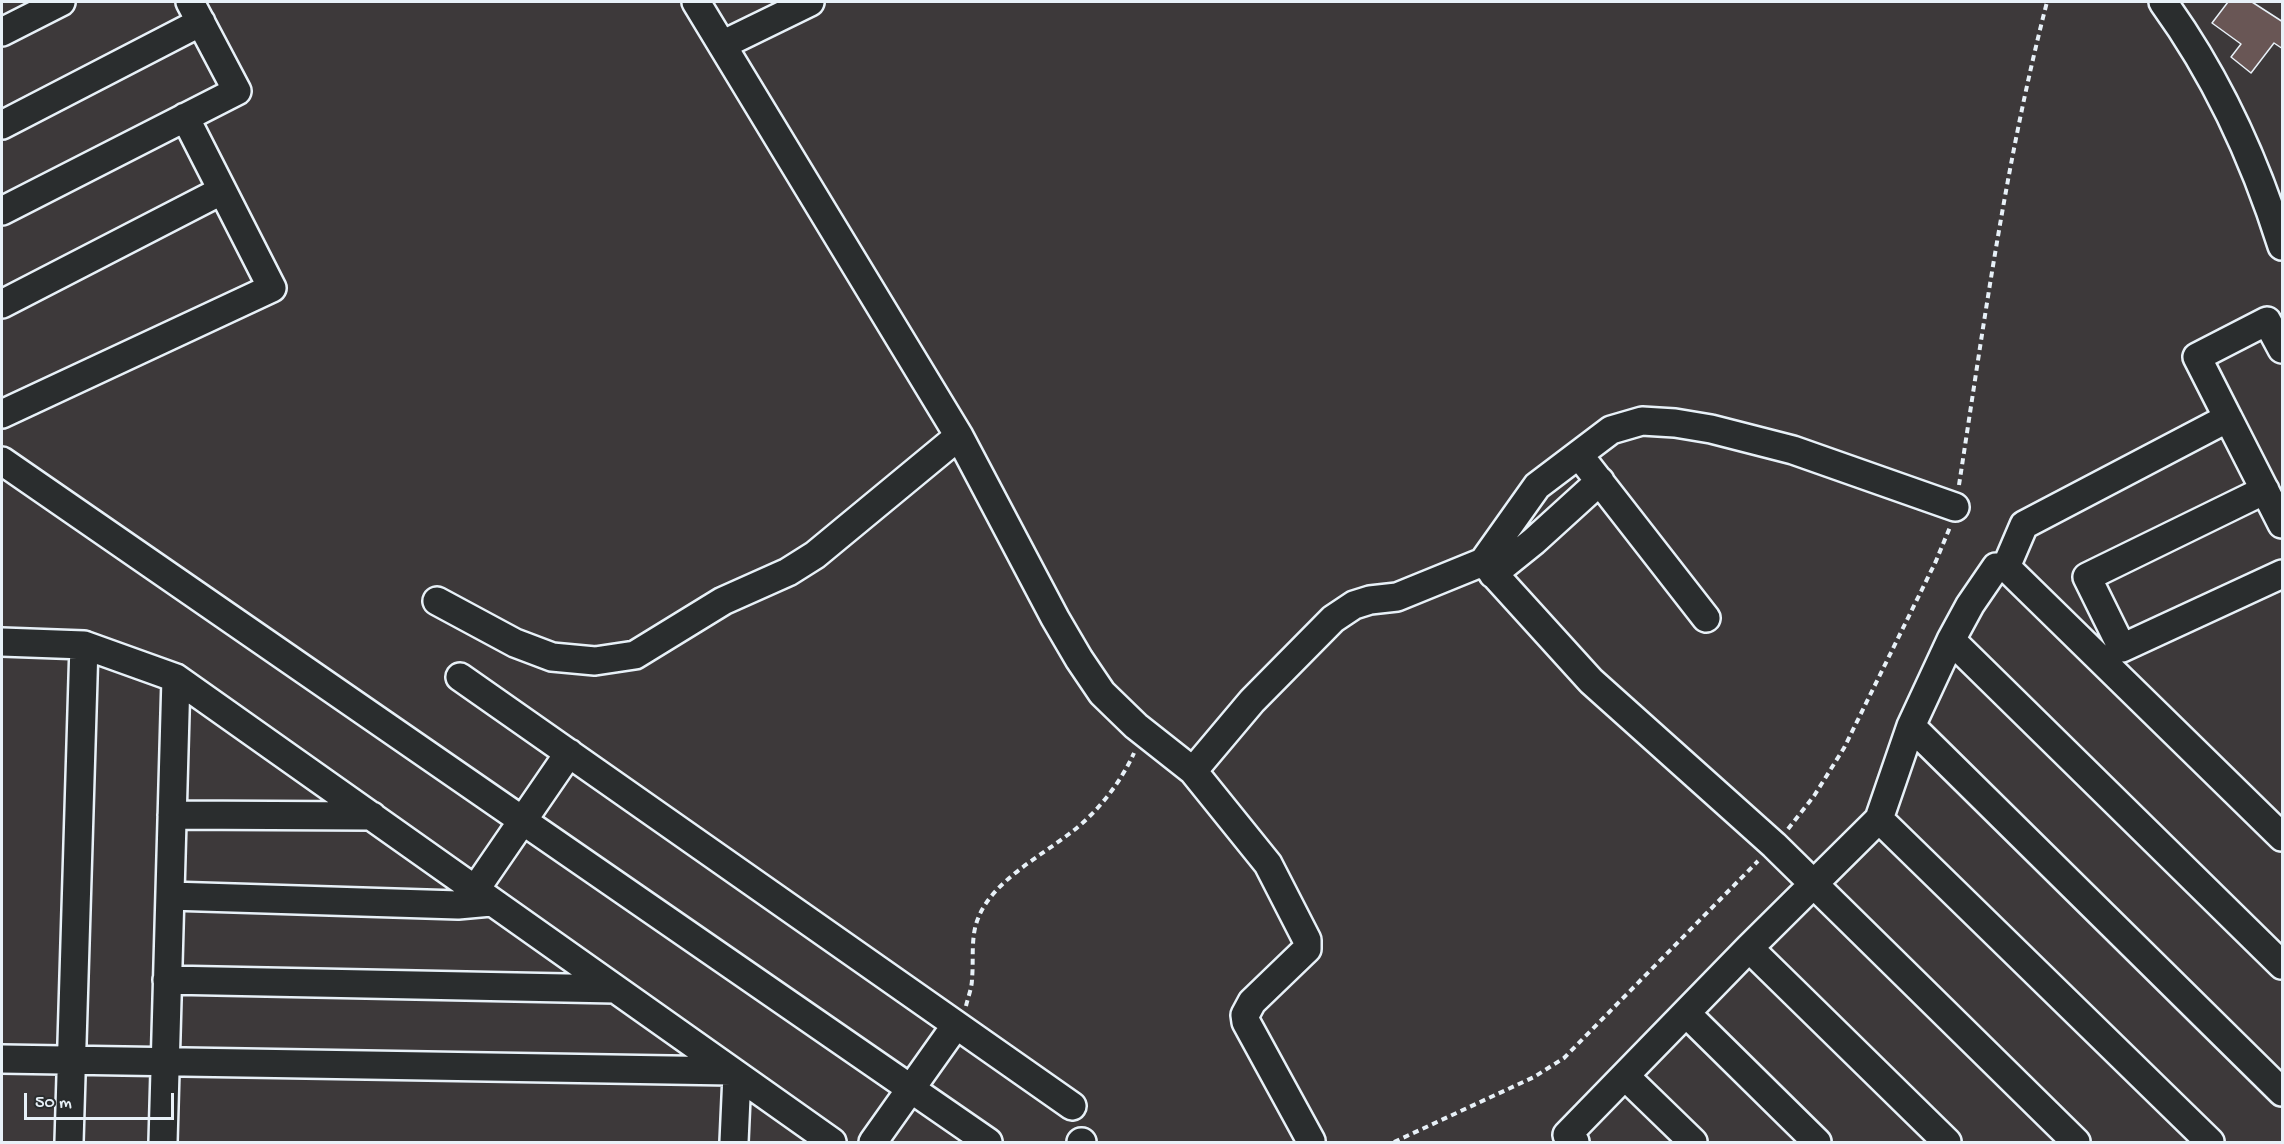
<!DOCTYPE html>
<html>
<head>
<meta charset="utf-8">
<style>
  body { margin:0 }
  #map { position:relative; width:2284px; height:1144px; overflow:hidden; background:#3d393a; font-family:"Gochi Hand",sans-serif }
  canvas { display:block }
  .frame { position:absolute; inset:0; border:3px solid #e8f1f8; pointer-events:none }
  .scale { position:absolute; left:24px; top:1093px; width:150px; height:27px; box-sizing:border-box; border:3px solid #e8f1f8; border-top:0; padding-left:8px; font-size:18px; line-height:21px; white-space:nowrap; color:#e8f1f8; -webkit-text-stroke:4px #2a2d2e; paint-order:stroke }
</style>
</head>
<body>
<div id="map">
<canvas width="2284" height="1144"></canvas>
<div class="frame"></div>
<div class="scale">50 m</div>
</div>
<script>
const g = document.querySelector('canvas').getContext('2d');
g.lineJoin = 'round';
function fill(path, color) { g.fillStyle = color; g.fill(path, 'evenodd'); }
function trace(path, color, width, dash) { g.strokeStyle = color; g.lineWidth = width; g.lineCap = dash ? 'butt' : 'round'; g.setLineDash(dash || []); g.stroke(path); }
const building = new Path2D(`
  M2228 2H2252L2283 22V49L2274 43 2251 73 2231 57 2241 44 2212 23Z`);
fill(building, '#695655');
trace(building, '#e8f1f8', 1.5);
const minor = new Path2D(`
  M696 2 959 436 1055 618 1079 659 1102 693 1136 726 1193 771 1268 864 1307 940V949L1252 1002 1245 1015 1246 1022 1311 1141
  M2163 2C2216 75 2255 160 2282 246
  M2 32 61 2
  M722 45 810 2
  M2 125 201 22
  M2 211 237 91 190 2
  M2 304 221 191
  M2 414 272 288 185 117
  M2228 418 2197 357 2267 321 2282 349
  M1579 455 1706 618
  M2 461 988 1142
  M2265 490 2087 577 2122 648 2282 574
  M1483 562 1591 681 1774 845 2076 1142
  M2006 567 2024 525 2228 418 2282 524
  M1493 574 1534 541 1600 481
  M437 601 515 643 552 657 595 661 635 655 723 601 788 572 815 555 959 436
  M1951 640 2282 965
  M2 642 84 645 176 678 832 1142
  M460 677 1072 1106
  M1911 726 2282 1092
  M1193 771 1252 701 1333 619 1354 605 1370 600 1397 597 1483 562 1537 486 1611 430 1642 421 1675 423 1711 429 1793 450 1955 507
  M172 815 372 816
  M1879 819 2210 1142
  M475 890 569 753
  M170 896 458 905 491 902
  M1749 948 1947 1142
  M167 980 615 989
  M1686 1013 1817 1142
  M2 1059 731 1071
  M1625 1076 1693 1142
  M69 1142 84 645
  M163 1142 176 678
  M734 1142 737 1075
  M873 1142 956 1025
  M1081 1142H1082
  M1575 1142 1567 1135 1749 948 1879 819 1911 726 1951 640 1970 605 1996 567H2006L2282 837`);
trace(minor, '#e8f1f8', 32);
trace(new Path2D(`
  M1959 485C1984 323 2006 160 2047 2
  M1788 829 1814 796 1844 748 1936 561 1950 527
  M966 1006C968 997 972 988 972 979 974 958 970 936 979 916 994 881 1039 857 1069 834 1096 814 1120 784 1134 753
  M1394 1142 1534 1077 1564 1058 1758 861`), '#e8f1f8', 4, [6, 4.5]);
trace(minor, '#2a2d2e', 27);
</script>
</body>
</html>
